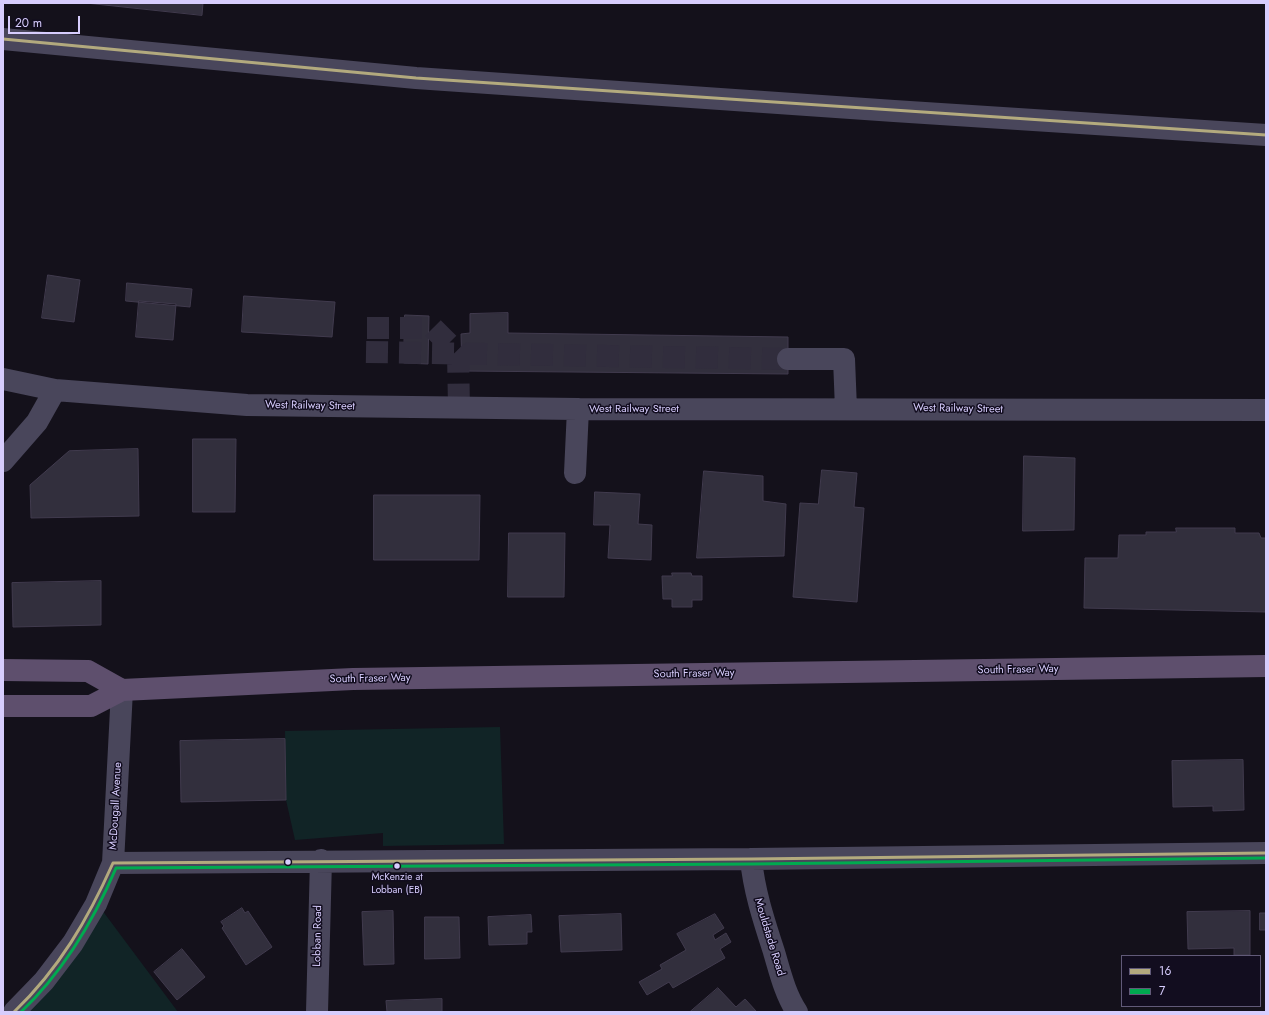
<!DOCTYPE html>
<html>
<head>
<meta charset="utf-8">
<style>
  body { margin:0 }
  #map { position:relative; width:1269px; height:1015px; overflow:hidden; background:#14111b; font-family:Jost,sans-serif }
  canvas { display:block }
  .frame { position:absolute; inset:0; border:4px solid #d7cdfd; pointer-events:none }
  .legend { position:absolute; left:1121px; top:955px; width:140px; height:52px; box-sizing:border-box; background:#120d1f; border:1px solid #615a78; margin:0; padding:5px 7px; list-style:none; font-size:12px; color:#d7cdfd }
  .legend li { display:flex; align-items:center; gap:8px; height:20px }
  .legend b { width:20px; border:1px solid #615a78 }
  .scale { position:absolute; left:8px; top:16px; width:72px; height:18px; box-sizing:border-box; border:2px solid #d7cdfd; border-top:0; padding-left:5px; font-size:12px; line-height:14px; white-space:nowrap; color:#d7cdfd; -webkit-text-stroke:3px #120d1f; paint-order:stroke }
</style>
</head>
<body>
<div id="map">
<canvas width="1269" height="1015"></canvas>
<div class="frame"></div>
<ul class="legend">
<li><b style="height:5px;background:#b3aa7e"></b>16</li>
<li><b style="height:5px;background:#00aa4f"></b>7</li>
</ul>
<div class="scale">20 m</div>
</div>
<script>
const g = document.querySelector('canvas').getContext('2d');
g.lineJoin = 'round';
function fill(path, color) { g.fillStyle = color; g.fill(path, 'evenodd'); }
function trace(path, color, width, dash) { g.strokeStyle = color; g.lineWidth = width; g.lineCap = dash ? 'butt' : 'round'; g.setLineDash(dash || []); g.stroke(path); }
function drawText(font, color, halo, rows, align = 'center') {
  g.font = font + ' Jost,sans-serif'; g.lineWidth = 3; g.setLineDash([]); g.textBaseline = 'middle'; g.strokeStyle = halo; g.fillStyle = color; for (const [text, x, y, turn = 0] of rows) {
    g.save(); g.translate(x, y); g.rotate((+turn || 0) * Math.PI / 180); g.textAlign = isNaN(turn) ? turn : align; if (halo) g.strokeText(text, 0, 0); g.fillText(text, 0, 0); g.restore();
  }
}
fill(new Path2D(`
  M500 727 504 844 383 846V833L295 840 286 800 285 731Z
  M99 906 178 1012H22Z`), '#112426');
const building = new Path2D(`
  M86 3H203L202 15Z
  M48 275 80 280 74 322 42 318Z
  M127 283 192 289 190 307 126 301Z
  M244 296 335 302 332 337 242 332Z
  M139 301 176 304 173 340 136 337Z
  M508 313V333L788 337V374L462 371 461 334 470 333V314Z
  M405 315 429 316 428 364 404 363Z
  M193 439H236L235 512H193Z
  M138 449 139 516 31 518 30 485 69 451Z
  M1024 456 1075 458 1074 530 1023 531Z
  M822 470 857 473 854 507 864 508 857 602 793 597 800 503 818 504Z
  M704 471 763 476V501L786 504 784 556 697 558Z
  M595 492 640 494 638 524 652 525 651 560 608 558 610 525H594Z
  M374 495H480L479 560H374Z
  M1176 528H1235V533H1259L1261 538H1266V612L1084 608 1085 558H1118L1119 535H1146V532H1176Z
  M509 533H565L564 597H508Z
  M672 573H691L692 576H702V600H692V607H672V599H663L662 576H672Z
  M101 581V625L13 627 12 583Z
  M285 739 286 800 181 802 180 741Z
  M1243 760 1244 810 1213 811V806L1173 807 1172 761Z
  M242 908 245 913 248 911 272 947 246 965 222 928 224 926 221 922Z
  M393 911 394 964 364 965 362 912Z
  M1250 911V955H1234V948L1188 949 1187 912Z
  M1260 913H1266V930H1260Z
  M621 914 622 950 561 952 559 916Z
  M715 914 724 928 713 935 715 940 726 933 731 942 720 949 725 958 673 988 669 982 647 995 639 982 662 969 660 965 686 950 677 934Z
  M531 915 532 932H527V944L489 945 488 917Z
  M425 917H459L460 958 425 959Z
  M182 949 205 977 177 1000 154 972Z
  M718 988 736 1007 745 999 756 1011 690 1012Z
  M442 999V1012H387L386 1001Z`);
fill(building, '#322f3d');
trace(building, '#413b4e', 1);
trace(new Path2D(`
  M367 328H433L458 353 459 408
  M366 352 788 359`), '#312d3d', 22, [22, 11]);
trace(new Path2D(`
  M3 39 416 78 894 111 1266 135
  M788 359H844L846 409
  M3 379 55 390 247 405 578 409 1266 410
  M3 461 37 422 55 390
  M575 473 578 409
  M751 859C754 891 764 921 774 952 780 972 785 994 797 1012
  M113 863 751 859 1266 853
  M14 1012 44 981 73 943 96 904 113 863 122 690
  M317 1012 321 860`), '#49465b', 22);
trace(new Path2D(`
  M3 670 88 671 122 690
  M3 706H91L122 690 353 679 1266 666`), '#5e4f6d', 22);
trace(new Path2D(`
  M3 39 416 78 1266 135
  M14 1012C59 969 88 919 113 863L751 859 1266 853`), '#b3aa7e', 3);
trace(new Path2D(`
  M21 1012C64 971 93 922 116 868L751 864 1266 858`), '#00aa4f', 3);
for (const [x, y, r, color] of [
  [288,862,3.5,"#d7cdfd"],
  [397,866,3.5,"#d7cdfd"]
]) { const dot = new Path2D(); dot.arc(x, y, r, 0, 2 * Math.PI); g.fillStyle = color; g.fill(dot); trace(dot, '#120d1f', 1.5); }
drawText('10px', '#d7cdfd', '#120d1f', [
  ["McKenzie at",397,878],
  ["Lobban (EB)",397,891]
]);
drawText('11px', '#d7cdfd', '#120d1f', [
  ["West Railway Street",310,406,1],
  ["West Railway Street",634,409],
  ["West Railway Street",958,409,1],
  ["South Fraser Way",1018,670,-1],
  ["South Fraser Way",694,674,-1],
  ["South Fraser Way",370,679,-1],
  ["McDougall Avenue",116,806,-87],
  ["Lobban Road",318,936,-89],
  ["Mouldstade Road",769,937,73]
]);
</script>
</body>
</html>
